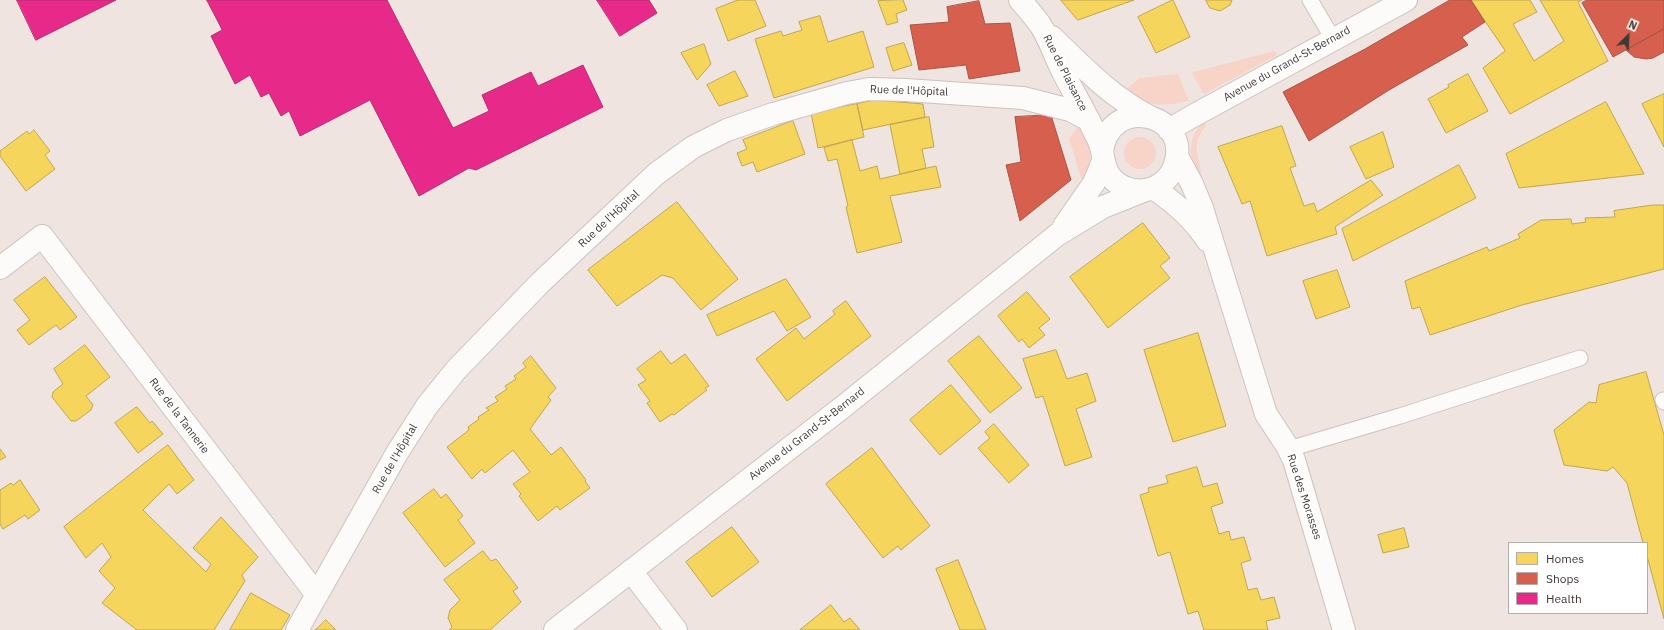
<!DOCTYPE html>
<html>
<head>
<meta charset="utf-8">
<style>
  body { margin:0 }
  #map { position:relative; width:1664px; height:630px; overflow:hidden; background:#f0e4e0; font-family:"IBM Plex Sans",sans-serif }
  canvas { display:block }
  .legend { position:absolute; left:1508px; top:542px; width:140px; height:72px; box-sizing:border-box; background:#fff; border:1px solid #b3afae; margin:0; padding:5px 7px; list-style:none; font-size:12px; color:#403835 }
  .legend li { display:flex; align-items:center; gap:8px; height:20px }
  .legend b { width:20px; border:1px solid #b3afae }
  .north { position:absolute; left:1608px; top:16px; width:40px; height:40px; -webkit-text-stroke:3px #fff; paint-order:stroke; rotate:24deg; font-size:11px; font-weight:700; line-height:16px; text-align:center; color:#403835 }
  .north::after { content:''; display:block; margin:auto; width:14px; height:18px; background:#403835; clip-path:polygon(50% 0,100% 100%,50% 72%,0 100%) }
</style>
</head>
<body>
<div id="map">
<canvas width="1664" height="630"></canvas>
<ul class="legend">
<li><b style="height:11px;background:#f6d55c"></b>Homes</li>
<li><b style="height:11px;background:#d6604d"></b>Shops</li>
<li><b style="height:11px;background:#e7298a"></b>Health</li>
</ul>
<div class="north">N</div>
</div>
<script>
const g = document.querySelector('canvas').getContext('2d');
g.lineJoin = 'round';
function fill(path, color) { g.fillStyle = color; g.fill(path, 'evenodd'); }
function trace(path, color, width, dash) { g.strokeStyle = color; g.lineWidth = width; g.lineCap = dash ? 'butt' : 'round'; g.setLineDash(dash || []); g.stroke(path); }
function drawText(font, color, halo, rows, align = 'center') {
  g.font = font + ' "IBM Plex Sans",sans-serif'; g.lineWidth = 4; g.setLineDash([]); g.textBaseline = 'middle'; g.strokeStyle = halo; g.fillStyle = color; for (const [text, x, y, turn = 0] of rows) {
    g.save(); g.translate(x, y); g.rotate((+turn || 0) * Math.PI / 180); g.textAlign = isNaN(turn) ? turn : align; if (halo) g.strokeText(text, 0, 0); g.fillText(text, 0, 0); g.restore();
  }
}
fill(new Path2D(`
  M1275 51 1277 55 1274 57 1204 94 1192 74 1193 72Z
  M1178 74 1189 101H1187C1158 108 1150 105 1124 92L1139 78Z
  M1202 123H1205L1206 126C1188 147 1202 160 1202 181 1190 159 1184 144 1202 123Z
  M1078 127H1081C1091 151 1096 158 1082 182L1069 138Z
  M1124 153a16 16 0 1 1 32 0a16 16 0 1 1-32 0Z`), '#f8d4c8');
const homes = new Path2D(`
  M738 0H755L766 26 728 41 716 9Z
  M903 0 907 10 896 14 898 22 887 25 878 1Z
  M1061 0H1134L1078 20Z
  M1173 0 1190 37 1156 53 1138 17Z
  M1206 0H1232L1230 5 1220 11 1210 8Z
  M1471 0H1530L1537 12 1513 24 1534 61 1564 41 1540 0H1582L1578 2 1608 61 1510 114 1483 68 1505 51Z
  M820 16 828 42 863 31 874 67 774 98 755 39 781 31 783 36 802 30 799 22Z
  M904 43 912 65 893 71 886 48Z
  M704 44 711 64 697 80 681 53Z
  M735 71 748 96 719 106 707 85Z
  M1468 74 1488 111 1446 133 1428 99 1449 87 1448 85Z
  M1664 94V147L1642 104Z
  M875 100 923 104 925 117 863 130 857 104Z
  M1606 102 1644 174 1519 188 1506 154Z
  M857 104 864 137 818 148 811 113Z
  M929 117 934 147 922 149 926 168 900 174 890 125Z
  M793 121 805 154 757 172 753 162 742 166 737 153 747 149 743 140Z
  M1282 126 1296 166 1290 168 1304 206 1314 203 1317 212 1371 180 1383 195 1335 227 1337 234 1267 256 1250 201 1242 204 1218 147Z
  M34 130 50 151 45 155 55 169 26 191 0 156V151L27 131 29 134Z
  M1383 132 1394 167 1366 179 1350 147Z
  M852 140 860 171 877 166 880 179 936 166 941 187 890 196 902 242 857 253 846 207 848 206 837 159 828 161 824 148Z
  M1459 165 1476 198 1353 261 1342 229Z
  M677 202 738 279 701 310 673 278 662 275 617 306 588 270Z
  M1653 205H1664V269L1522 305 1430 335 1420 307 1412 309 1405 281 1487 247 1489 251 1520 238 1518 234 1541 220 1571 219 1572 224 1586 222 1585 218 1615 217 1614 211Z
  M1143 223 1170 258 1160 266 1170 278 1108 328 1070 277Z
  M1337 270 1350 307 1316 319 1303 281Z
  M45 277 77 317 60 330 56 325 29 345 17 330 30 320 14 300Z
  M786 279 811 317 787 331 774 311 717 336 707 315Z
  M1027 292 1050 319 1039 328 1045 335 1029 348 1022 339 1019 342 998 316Z
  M846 301 871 336 787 401 756 359 796 328 804 339 835 314 833 311Z
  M1198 333 1226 426 1173 442 1144 350Z
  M979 336 1022 388 990 413 948 361Z
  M85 345 110 377 86 396 93 405 91 410 76 421H71L52 397 53 392 63 384 54 369Z
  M1056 350 1067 379 1087 373 1096 401 1076 409 1092 457 1065 466 1043 396 1036 398 1023 359Z
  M661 351 671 364 685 354 709 386 705 388 707 390 674 415 672 414 660 422 647 403 650 401 638 385 646 380 637 369Z
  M531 356 556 388 548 397 551 400 530 429 551 455 561 447 586 480 585 481 590 488 560 510 557 506 538 521 519 496 521 494 513 484 530 472 513 450 485 473 482 469 472 479 447 447 469 430 468 427 479 419 478 417 489 410 486 408 498 401 495 397 507 389 505 386 516 379 514 376 526 367 523 363Z
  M1646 372 1664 435V619L1647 556V543H1643L1627 483 1613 467 1607 471 1564 465 1554 430 1589 402 1596 403 1599 385Z
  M951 385 981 421 940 455 910 420Z
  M137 407 150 423 152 421 163 434 138 453 115 423Z
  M994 424 1029 465 1009 483 978 448 990 438 985 432Z
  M168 445 194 480 177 494 169 484 143 510 206 572 211 564 193 548 221 517 258 557 242 575 245 581 214 630H137L102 603 115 588 99 571 111 557 102 543 86 558 64 527Z
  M872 448 930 526 901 550 898 546 883 558 826 484Z
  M0 449 6 457 0 460Z
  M1197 467 1203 487 1217 483 1223 503 1211 507 1219 534 1229 531 1231 540 1244 537 1251 560 1241 563 1248 590 1257 588 1261 600 1274 597 1280 618 1266 621 1268 630H1204L1198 611 1188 614 1170 552 1158 556 1140 495 1149 492 1148 488 1168 483 1166 476Z
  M20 480 40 510 28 519 25 515 3 529 0 524V490L11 483 13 485Z
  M434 489 441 498 446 494 463 516 458 520 475 543 445 567 403 513Z
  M732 527 759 562 712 597 686 562Z
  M1404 528 1409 547 1383 553 1378 535Z
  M483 551 491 561 496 559 518 588 513 591 521 602 490 630H449L452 627 448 618 450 610 460 600 444 580Z
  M958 560 986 630H960L936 569Z
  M251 593 290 615 281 630H230Z
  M831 605 844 622 850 618 860 630H800Z
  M326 620 336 630H314H315Z`);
fill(homes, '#f6d55c');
trace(homes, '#bfa650', 1);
const shops = new Path2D(`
  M1450 0H1471L1485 22 1462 37 1468 45 1389 90 1309 141 1283 92 1365 49Z
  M1587 0H1664V29L1613 57 1582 3Z
  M979 1 985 24 1010 23 1020 71 969 79 966 65 919 70 910 25 949 22 947 7Z
  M1664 29V52L1653 58 1646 59 1634 57 1626 50Z
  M1051 115 1071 180 1020 221 1006 165 1021 162 1015 117Z`);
fill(shops, '#d6604d');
trace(shops, '#a95446', 1);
const health = new Path2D(`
  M17 0H116L36 40Z
  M207 0H387L453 128 489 111 482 95 531 72 538 86 583 65 603 107 476 170 469 168 419 196 370 100 300 136 289 111 281 116 269 93 261 97 250 75 235 84 211 36 222 30Z
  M597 0H649L657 13 620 36Z`);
fill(health, '#e7298a');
trace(health, '#b52e70', 1);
const lane = new Path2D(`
  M1310 0 1333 39
  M1663 400 1664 402
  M1289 449 1400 416 1580 358`);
const street = new Path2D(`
  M1020 0C1027 8 1035 17 1041 26 1050 40 1055 57 1063 72 1073 92 1085 111 1094 131 1097 137 1101 144 1102 151 1104 160 1104 168 1110 176 1130 201 1169 192 1176 161 1188 112 1110 95 1102 151
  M1052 37C1084 68 1110 96 1150 117
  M1169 130 1191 117 1406 0
  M1177 156 1192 184 1202 208 1266 414 1287 446 1294 460 1344 630
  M1153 188C1174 202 1193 218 1207 240
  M0 268 42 236 317 595
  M631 571 676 630
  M297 630 397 453 427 406 456 370 540 283 656 174 693 147 727 130 773 114 847 93 869 89 906 90 1023 98 1070 110 1089 120`);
const secondary = new Path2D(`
  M1064 226 1094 183 1103 161
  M555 630 844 406 1057 235 1103 207 1143 191`);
trace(lane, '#cbc2be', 17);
trace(street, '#cbc2be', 24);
trace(secondary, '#cbc2be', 24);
trace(lane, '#fdfbfa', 15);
trace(street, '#fdfbfa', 22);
trace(secondary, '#fdfbfa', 22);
drawText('11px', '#403835', '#fff', [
  ["Avenue du Grand-St-Bernard",1287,64,-29],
  ["Rue de Plaisance",1065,73,63],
  ["Rue de l'Hôpital",909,91,2],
  ["Rue de l'Hôpital",609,219,-43],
  ["Rue de la Tannerie",179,416,53],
  ["Avenue du Grand-St-Bernard",807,434,-38],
  ["Rue de l'Hôpital",395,459,-60],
  ["Rue des Morasses",1304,497,72]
]);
</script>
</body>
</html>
